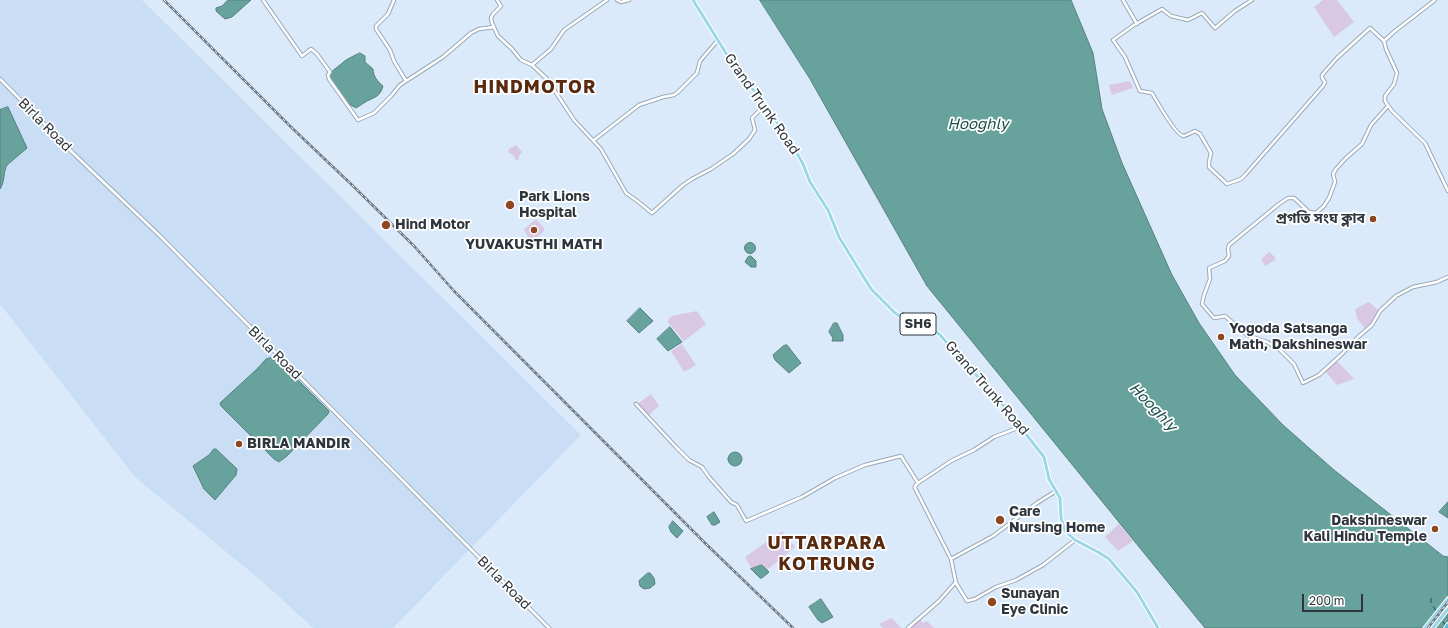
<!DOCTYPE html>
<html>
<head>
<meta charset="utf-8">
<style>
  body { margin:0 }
  #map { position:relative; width:1448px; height:628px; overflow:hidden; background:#daeafb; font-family:"Golos Text",sans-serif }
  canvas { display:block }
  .scale { position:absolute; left:1302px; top:594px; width:61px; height:18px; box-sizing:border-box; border:2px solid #2f353c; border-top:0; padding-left:5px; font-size:12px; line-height:14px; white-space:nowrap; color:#2f353c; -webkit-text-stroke:3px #fff; paint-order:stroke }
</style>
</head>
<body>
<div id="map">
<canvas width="1448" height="628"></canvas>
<div class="scale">200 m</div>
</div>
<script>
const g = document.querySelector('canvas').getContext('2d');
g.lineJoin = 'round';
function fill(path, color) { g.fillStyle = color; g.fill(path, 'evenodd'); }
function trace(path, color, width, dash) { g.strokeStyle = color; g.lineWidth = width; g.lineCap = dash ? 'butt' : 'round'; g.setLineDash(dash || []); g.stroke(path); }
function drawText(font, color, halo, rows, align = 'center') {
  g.font = font + ' "Golos Text","Noto Sans Bengali",sans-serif'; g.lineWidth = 3.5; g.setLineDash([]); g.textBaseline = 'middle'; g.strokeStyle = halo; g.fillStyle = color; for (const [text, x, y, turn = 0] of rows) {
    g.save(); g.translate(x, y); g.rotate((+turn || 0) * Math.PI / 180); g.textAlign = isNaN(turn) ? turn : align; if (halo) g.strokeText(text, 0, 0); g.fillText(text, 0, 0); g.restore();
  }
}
fill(new Path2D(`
  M0 0H142L581 435 393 628H313L263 582 135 477 0 304Z`), '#c9def4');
fill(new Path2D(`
  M1323 0H1337L1354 22 1334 37 1314 7Z
  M1130 81 1133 88 1112 95 1109 85Z
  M516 145 522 152 519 156V159L516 161 514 156 508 152 509 149Z
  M536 219 545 230 536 239 530 241 524 229Z
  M1269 252 1275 257V260L1265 266 1261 259Z
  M1369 302 1379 311 1371 325 1366 330 1357 318 1355 309Z
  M697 311 706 324 684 341 667 321 672 316Z
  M682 344 696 365 684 372 671 351Z
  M1336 360 1354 379 1337 385 1325 371Z
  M651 394 659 406 648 416 636 405Z
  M1119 524 1133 541 1118 551 1105 537Z
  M782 531 795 547 767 570 762 564 751 568 745 557Z
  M892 618 901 628H883L879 624Z
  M920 619 923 623 927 621 934 628H908Z`), '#d9c8e3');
const water = new Path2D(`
  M228 0H251L232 17 225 19 216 11V8L222 6Z
  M760 0H1071L1093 53 1102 109 1122 163 1172 275 1199 323 1235 375 1283 425 1334 470 1443 556 1448 557V628H1205L927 286 810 79Z
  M360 53 365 56V62L373 69C373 76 378 82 383 86 380 97 375 97 367 101 363 103 360 106 356 108L349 104 329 79 330 73 346 60Z
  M8 107 27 148 7 165C3 172 5 182 0 189V110Z
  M744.5 248a5.5 5.5 0 1 1 11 0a5.5 5.5 0 1 1-11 0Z
  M751 256 756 261V267H751L745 262 748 257Z
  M640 308 653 321 639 333 627 321Z
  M834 323H837L843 335V341H832L833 338 829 332Z
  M670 327 682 342 668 351 657 339Z
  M787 345 801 363 789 373 775 360 773 355 783 346Z
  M275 357 329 411 328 414 287 456 279 462 274 459 221 406 220 403 257 369 266 359Z
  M214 449H216L237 469 236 475 215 500 204 489 193 466 209 455Z
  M728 459a7 7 0 1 1 14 0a7 7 0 1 1-14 0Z
  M1448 502V518L1439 512Z
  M714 512 720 522 715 525H712L707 517Z
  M673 521 683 531 677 538 671 532 669 527Z
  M762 565 769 572 762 578H760L751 569Z
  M648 573H650L654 578 655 584 650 588 644 589 640 586 639 581Z
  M821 599 833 617 822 623 818 620 809 607Z`);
fill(water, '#67a29c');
trace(water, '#56817f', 1);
fill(new Path2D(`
  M1448 596V611L1435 628H1423Z`), '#daeafb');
trace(new Path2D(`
  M1431 598V603L1436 611
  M1438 614 1446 626`), '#1a4f4a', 1, [5, 4]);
const secondary = new Path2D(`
  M263 0 302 56 311 49 317 54 330 72 328 75 329 79 358 120 374 113 391 96 400 85 443 57 471 33 479 29 494 27
  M394 0 388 14 376 26V29L390 50 394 61 406 81
  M497 0 501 6 493 14 491 18 492 23 498 36 512 49 521 60 532 65 547 79 574 120 601 149 626 193C635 199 644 206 652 213L683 185 692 179 711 169 733 154 749 139 755 130 752 118 765 105
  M617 0 621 2 629 0
  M1123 0 1137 24
  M1252 0 1235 11 1215 28 1202 13 1188 20 1171 16 1162 9 1134 25 1113 40 1125 57 1140 91 1152 93C1156 100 1176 135 1183 136 1186 136 1192 132 1195 131L1200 134 1211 153 1209 162V167L1227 184 1241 179 1245 175 1323 86 1325 82 1322 78V75L1337 58 1370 28 1384 41
  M1384 41 1386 49 1397 73 1394 84 1385 96V101L1392 111 1425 143 1448 191
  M1384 41 1395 31 1435 0
  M532 65 551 49 564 30 607 0
  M0 79 73 153 159 235 549 628
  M1388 106 1371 125 1362 144 1346 158 1336 169 1333 174 1335 182 1329 198 1324 206 1316 213 1309 212 1294 198H1288L1279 204 1229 245 1228 249 1229 256 1225 261 1209 268 1210 279 1204 295 1202 304 1214 318 1225 316 1247 335 1267 342 1280 350 1294 364 1303 383 1319 375 1341 355 1358 337 1372 325 1380 311 1396 296 1413 287 1437 282 1448 277
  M594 140 639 105 663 97 674 95 678 92 697 73 700 61 718 40
  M636 404 676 447 689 460 702 467 709 477 731 502 737 505 746 521 802 497 835 478
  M835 478 865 465 901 456 918 483 915 486V488L951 559 956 583 967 601 975 599 996 587 1016 580 1043 565 1075 540
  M918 483 951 461 974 450 994 437 1020 427
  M951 559 993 536 1037 503 1056 491
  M908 628 939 601 955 583`);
const primary = new Path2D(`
  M693 0 737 71 747 84 758 94 794 148 803 164 810 182 828 210 839 237 871 289 895 313 905 319 931 328 940 335 961 359 995 395 1044 457 1049 479 1060 498 1061 518 1065 531 1075 540 1098 552 1109 559 1137 592 1158 628
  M1425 628 1448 599
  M1433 628 1448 609`);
const highway = new Path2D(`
  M1446 628 1448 625`);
trace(secondary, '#99a8b9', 4.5);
trace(primary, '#fff', 5);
trace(highway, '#fff', 5.5);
trace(secondary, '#fff', 2.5);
trace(primary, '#9ad7e8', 3);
trace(highway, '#56bdd9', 3.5);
const rail = new Path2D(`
  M164 0 291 127 352 185 414 246 454 291 706 544 793 628
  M1428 628 1448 602`);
trace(rail, '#6f7984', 2.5);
trace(rail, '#fff', 1, [3]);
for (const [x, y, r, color] of [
  [510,205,5,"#8e4821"],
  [1373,219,4,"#8e4821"],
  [386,225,5,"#8e4821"],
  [534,230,4,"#8e4821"],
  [1221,337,4,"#8e4821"],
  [239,444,4,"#8e4821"],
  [1000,520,5,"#8e4821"],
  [1435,529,4,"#8e4821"],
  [992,602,5,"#8e4821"]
]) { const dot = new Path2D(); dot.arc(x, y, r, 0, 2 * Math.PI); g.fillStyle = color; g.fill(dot); trace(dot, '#fff', 1.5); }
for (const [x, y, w] of [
  [918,324,36]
]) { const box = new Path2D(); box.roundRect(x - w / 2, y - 11, w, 22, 3); g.fillStyle = '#fff'; g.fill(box); trace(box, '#2f353c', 1); }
drawText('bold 13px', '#2f353c', null, [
  ["SH6",918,324]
]);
drawText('14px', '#2f353c', '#fff', [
  ["Grand Trunk Road",762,104,55],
  ["Birla Road",45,125,45],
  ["Birla Road",275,353,45],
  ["Grand Trunk Road",987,388,49],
  ["Birla Road",504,583,45]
]);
drawText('bold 14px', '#2f353c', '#fff', [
  ["Park Lions",519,197],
  ["Hospital",519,213],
  ["প্রগতি সংঘ ক্লাব",1365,219,"right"],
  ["Hind Motor",395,225],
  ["YUVAKUSTHI MATH",534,245,"center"],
  ["Yogoda Satsanga",1229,329],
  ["Math, Dakshineswar",1229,345],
  ["BIRLA MANDIR",247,444],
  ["Care",1009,512],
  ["Nursing Home",1009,528],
  ["Dakshineswar",1427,521,"right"],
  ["Kali Hindu Temple",1427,537,"right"],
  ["Sunayan",1001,594],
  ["Eye Clinic",1001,610]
], 'left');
drawText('italic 15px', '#1a4f4a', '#fff', [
  ["Hooghly",978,124],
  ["Hooghly",1153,407,46]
]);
g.letterSpacing = '1px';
drawText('bold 18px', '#5a2a0f', '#fff', [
  ["HINDMOTOR",535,87],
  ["UTTARPARA",827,543],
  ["KOTRUNG",827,564]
]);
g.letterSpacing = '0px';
</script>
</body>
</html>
